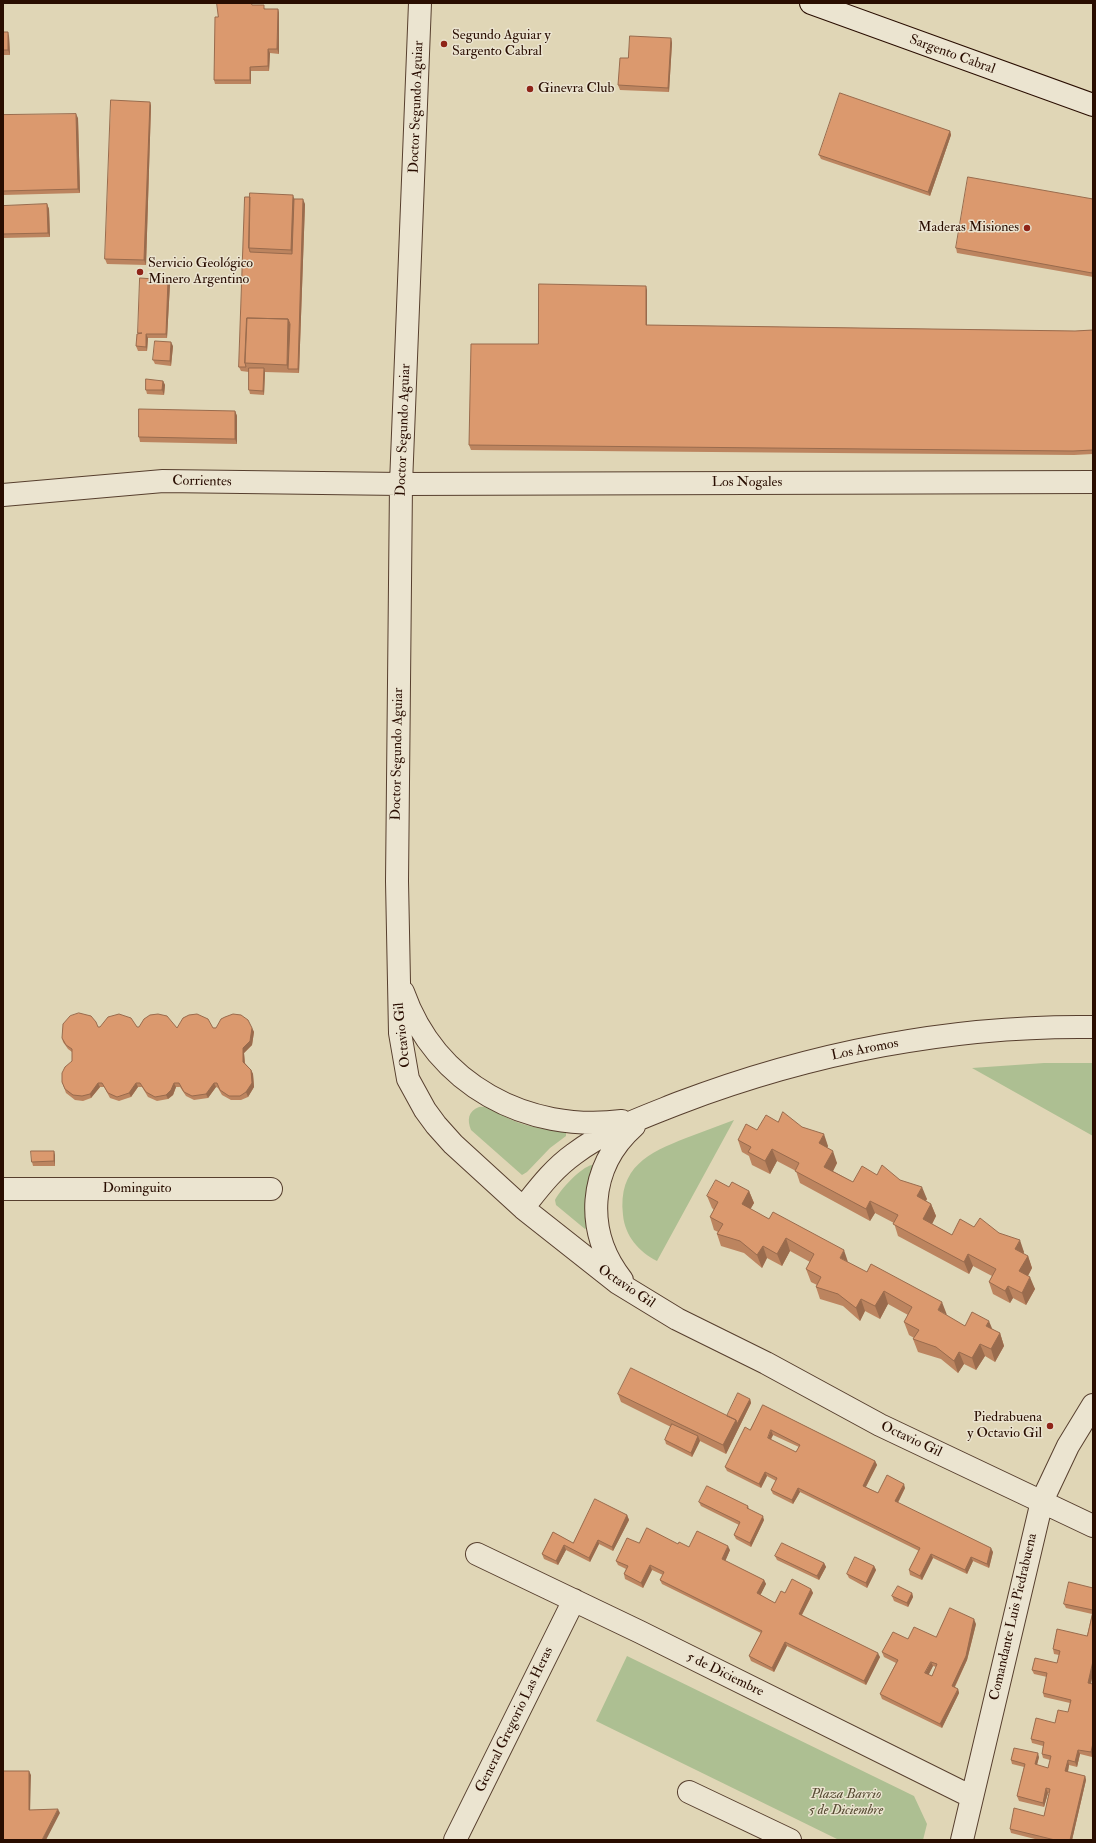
<!DOCTYPE html>
<html>
<head>
<meta charset="utf-8">
<style>
  body { margin:0 }
  #map { position:relative; width:1096px; height:1843px; overflow:hidden; background:#e0d6b6; font-family:"IM FELL Double Pica",serif }
  canvas { display:block }
  .frame { position:absolute; inset:0; border:4px solid #290d00; pointer-events:none }
</style>
</head>
<body>
<div id="map">
<canvas width="1096" height="1843"></canvas>
<div class="frame"></div>
</div>
<script>
const g = document.querySelector('canvas').getContext('2d');
g.lineJoin = 'round';
function fill(path, color) { g.fillStyle = color; g.fill(path, 'evenodd'); }
function trace(path, color, width, dash) { g.strokeStyle = color; g.lineWidth = width; g.lineCap = dash ? 'butt' : 'round'; g.setLineDash(dash || []); g.stroke(path); }
function drawText(font, color, halo, rows, align = 'center') {
  g.font = font + ' "IM FELL Double Pica",serif'; g.lineWidth = 3; g.setLineDash([]); g.textBaseline = 'middle'; g.strokeStyle = halo; g.fillStyle = color; for (const [text, x, y, turn = 0] of rows) {
    g.save(); g.translate(x, y); g.rotate((+turn || 0) * Math.PI / 180); g.textAlign = isNaN(turn) ? turn : align; if (halo) g.strokeText(text, 0, 0); g.fillText(text, 0, 0); g.restore();
  }
}
fill(new Path2D(`
  M1044 1063H1093V1136L972 1068Z
  M479 1107C488 1106 495 1111 502 1115 521 1126 543 1129 564 1132L566 1133V1136L550 1148 527 1172 522 1175 471 1130C467 1120 468 1111 479 1107Z
  M734 1120 657 1261C639 1252 625 1236 623 1215 618 1167 648 1153 686 1138 702 1132 718 1126 734 1120Z
  M592 1165 593 1167 586 1201 588 1227 585 1229 556 1205 555 1200C560 1190 581 1167 592 1165Z
  M627 1656 914 1796 927 1824 923 1840H839L596 1721Z`), '#adbf92');
const street = new Path2D(`
  M420 3 401 484 397 881 400 1033 408 1079 425 1110 436 1125 453 1144 523 1208 618 1283 677 1319 766 1363 880 1425 1093 1526
  M3 495 163 481 401 484 1093 482
  M403 992C436 1085 527 1133 622 1121
  M3 1189H271
  M523 1208C539 1188 553 1169 574 1154 604 1131 644 1117 679 1103 810 1053 952 1025 1093 1027
  M622 1280C584 1232 588 1167 634 1126
  M477 1554 640 1632 972 1797
  M689 1792 790 1840
  M455 1840 574 1600
  M962 1840 1042 1501 1068 1446 1093 1405`);
const secondary = new Path2D(`
  M811 3 1093 105`);
trace(street, '#573f2e', 24);
trace(secondary, '#290d00', 24);
trace(street, '#ebe4d0', 22);
trace(secondary, '#ebe4d0', 22);
fill(new Path2D(`
  M253 5 266 9H278L279 13V54L270 53 269 71H251V84H215L214 80 218 17Z
  M3 32 9 36 10 55H3Z
  M671 38 672 43 669 92 620 90 618 85 628 58Z
  M150 102 151 106 146 265 107 264 105 259Z
  M3 115 78 118 80 193 3 195Z
  M950 131 951 135 930 196 821 159 819 155Z
  M245 197 294 199 305 204 299 373 265 372 264 395 250 394 249 390V372L241 371 239 367Z
  M1093 199V277L957 253 956 248Z
  M47 204 49 209 50 237 3 238V206Z
  M168 280 170 284 167 338H148L147 351H138L136 346 138 333Z
  M647 290V325L1075 331 1093 330V454L1074 455 471 450 469 445 538 344Z
  M173 346 171 366 155 364 153 360Z
  M163 381 165 385 164 395 147 394 146 390Z
  M235 411 237 416V444L140 442 139 437Z
  M98 1027 252 1028 254 1032 252 1045 244 1053 245 1063 251 1070 253 1074 254 1087 248 1097 241 1100H231L222 1095 218 1088 216 1087 208 1098 194 1100 186 1096 180 1087H176L173 1095 168 1099 157 1101 148 1097 142 1087H138L131 1097 119 1101 110 1098 104 1087H100L91 1098 83 1101 75 1100 66 1093 62 1082 72 1061V1052L68 1049 63 1042 62 1038Z
  M778 1122 802 1127 828 1146 827 1148 837 1163 833 1171 853 1182 877 1175 900 1180 927 1199 926 1201 931 1204 936 1216 932 1224 952 1235 974 1227 999 1233 1024 1252 1023 1254 1028 1256 1032 1268 1028 1276 1035 1289 1026 1305 1013 1298 1010 1303 993 1294 989 1282 992 1276 973 1266 969 1274 898 1236 894 1223 875 1213 870 1221 800 1183 796 1171 777 1161 770 1174 752 1165 749 1156 742 1152 738 1140 757 1130Z
  M55 1155V1166H33L32 1162Z
  M729 1187 749 1191 754 1203 750 1209 965 1326 992 1329 1000 1333 1004 1346 995 1362 985 1356 976 1370 964 1364 958 1373 941 1359 918 1352 913 1339 914 1338 909 1335 904 1322 908 1315 888 1304 880 1319 865 1311 860 1321 843 1306 820 1299 816 1287 817 1285 811 1282 806 1269 810 1262 790 1251 782 1266 767 1258 762 1268 744 1253 721 1246 717 1234 718 1232 714 1230 710 1217 714 1210 712 1208 707 1196Z
  M618 1394 727 1416 750 1399 751 1403 726 1454 700 1441 692 1457 666 1444 665 1440 671 1427 621 1402Z
  M763 1405 875 1461 877 1465 866 1487 878 1493 905 1488 898 1503 993 1552 989 1568 973 1561 967 1574 933 1558 922 1580 910 1575 909 1570 919 1551 800 1492 793 1504 773 1494 771 1490 776 1481 767 1476 761 1488 727 1471 725 1467 750 1430ZM773 1435 799 1447 796 1452 771 1440Z
  M699 1502 748 1506 749 1509 764 1520 751 1547 736 1539 734 1535 739 1525 701 1506Z
  M627 1515 629 1520 613 1551 599 1544 590 1562 566 1550 558 1565 544 1559 542 1554 553 1532 573 1543Z
  M639 1543 689 1547 730 1550 725 1561 764 1580 766 1584 760 1595 775 1603 785 1593 811 1589 813 1593 802 1615 880 1657 866 1685 787 1646 774 1672 751 1661 749 1656 761 1633 662 1584 660 1580 663 1575 652 1570 643 1588 625 1579 624 1574 626 1569 618 1565 616 1561Z
  M775 1556 824 1563 826 1567 819 1580 777 1560Z
  M874 1566 876 1570 867 1588 849 1578 847 1574Z
  M1093 1588V1673L1091 1684H1093V1753L1092 1757 1080 1754 1077 1767 1069 1765 1068 1772 1085 1776 1086 1780 1072 1840H1039L1011 1833 1010 1829 1044 1816 1049 1793H1048L1044 1807 1019 1801 1017 1796 1024 1767 1012 1764 1011 1760 1039 1757 1037 1765 1048 1768 1050 1760 1043 1758 1042 1754 1043 1746 1032 1743 1031 1739 1055 1723 1068 1712 1070 1703 1044 1697 1043 1693 1047 1677 1034 1674 1032 1670 1057 1663 1059 1655 1054 1654 1053 1649 1087 1636 1092 1614 1066 1608 1064 1604Z
  M912 1593 913 1597 908 1607 894 1601 892 1596Z
  M976 1624 967 1660 955 1687 958 1689 959 1693 942 1728 882 1699 880 1694 896 1663 884 1657 882 1652 908 1639 936 1637ZM933 1666 936 1667 932 1676 928 1675Z`), '#bc845f');
fill(new Path2D(`
  M278 9 279 13V54L277 49Z
  M8 32 9 36 10 55 8 50Z
  M671 38 672 43 669 92 668 88Z
  M268 49 270 53 269 71 268 66Z
  M250 67 251 71V84L250 80Z
  M150 102 151 106 146 265 144 260Z
  M76 114 78 118 80 193 78 189Z
  M950 131 951 135 930 196 928 192Z
  M293 195 296 204 294 258 291 250Z
  M303 199 305 204 299 373 298 369Z
  M47 204 49 209 50 237 48 233Z
  M168 280 170 284 167 338 166 334Z
  M646 286 647 290V329L646 325Z
  M288 319 291 328 288 369 287 365Z
  M146 334 148 338 147 351 146 347Z
  M171 342 173 346 171 366 170 361Z
  M264 368 265 372 264 395 263 391Z
  M163 381 165 385 164 395 162 390Z
  M235 411 237 416V444L235 439Z
  M252 1028 254 1032 252 1045 244 1053 245 1066 243 1062V1048Z
  M251 1070 253 1074 254 1087 248 1097 246 1092Z
  M98 1083 100 1087 91 1098 90 1094Z
  M136 1083 138 1087 131 1097 129 1093Z
  M174 1083 176 1087 173 1095 168 1099 166 1095Z
  M214 1083 216 1087 208 1098 206 1094Z
  M824 1134 828 1146 823 1156 819 1143Z
  M772 1149 777 1161 770 1174 765 1161Z
  M54 1151 55 1155V1166L54 1161Z
  M833 1151 837 1163 829 1179 824 1167Z
  M922 1187 927 1199 921 1208 917 1196Z
  M749 1191 754 1203 746 1217 742 1204Z
  M870 1201 875 1213 870 1221 866 1209Z
  M931 1204 936 1216 928 1232 923 1219Z
  M786 1238 790 1251 782 1266 777 1254Z
  M1020 1240 1024 1252 1019 1261 1015 1249Z
  M763 1246 767 1258 762 1268 757 1255Z
  M844 1250 848 1262 840 1258Z
  M968 1254 973 1266 969 1274 964 1262Z
  M1028 1256 1032 1268 1024 1283 1019 1271Z
  M1030 1277 1035 1289 1026 1305 1022 1293Z
  M1008 1286 1013 1298 1010 1303 1005 1291Z
  M884 1291 888 1304 880 1319 875 1306Z
  M861 1299 865 1311 860 1321 856 1308Z
  M942 1302 947 1315 938 1310Z
  M989 1321 994 1333 986 1326Z
  M1000 1333 1004 1346 995 1362 991 1349Z
  M980 1344 985 1356 976 1370 972 1358Z
  M959 1352 964 1364 958 1373 954 1361Z
  M750 1399 751 1403 726 1454 723 1445 736 1420Z
  M771 1430 773 1435 769 1442 768 1438Z
  M698 1436 700 1441 692 1457 691 1453Z
  M875 1461 877 1465 864 1490 863 1486Z
  M765 1472 767 1476 761 1488 759 1484Z
  M904 1484 905 1488 896 1506 895 1501Z
  M798 1488 800 1492 793 1504 792 1500Z
  M627 1515 629 1520 613 1551 612 1547Z
  M763 1516 764 1520 751 1547 750 1543Z
  M598 1540 599 1544 590 1562 589 1558Z
  M564 1545 566 1550 558 1565 556 1561Z
  M728 1546 730 1550 724 1564 722 1559Z
  M991 1548 993 1552 989 1568 987 1564Z
  M931 1554 933 1558 922 1580 920 1576Z
  M971 1557 973 1561 967 1574 965 1570Z
  M824 1563 826 1567 819 1580 817 1576Z
  M650 1565 652 1570 643 1588 641 1583Z
  M874 1566 876 1570 867 1588 866 1583Z
  M764 1580 766 1584 759 1598 757 1593Z
  M811 1589 813 1593 800 1618 799 1614Z
  M912 1593 913 1597 908 1607 907 1603Z
  M974 1619 976 1624 967 1660 953 1690 952 1686Z
  M785 1642 787 1646 774 1672 772 1668Z
  M878 1653 880 1657 866 1685 864 1681Z
  M1093 1661V1673L1090 1688 1088 1683Z
  M931 1662 933 1666 927 1678 925 1673Z
  M958 1689 959 1693 942 1728 940 1724Z
  M1093 1743V1753L1092 1757 1091 1752Z
  M1078 1750 1080 1754 1077 1767 1075 1762Z
  M1038 1753 1039 1757 1036 1768 1035 1764Z
  M1068 1760 1069 1765 1067 1776 1065 1771Z
  M29 1771 31 1775 30 1814 29 1810Z
  M1085 1776 1086 1780 1072 1840H1070Z
  M1046 1788 1048 1793 1044 1807 1043 1803Z
  M58 1809 60 1813 46 1840H42Z`), '#996b4d');
const building = new Path2D(`
  M217 3H251L252 5H264V9H278L277 49H268V66L250 67V80H214L215 17H218Z
  M3 32H8V50H3Z
  M630 36 671 38 668 88 618 85 620 58H628Z
  M840 93 950 131 928 192 819 155Z
  M111 100 150 102 144 260 105 259Z
  M76 114 78 189 3 191V115Z
  M968 177 1093 199V267L1092 273 956 248Z
  M250 193 293 195 291 250 249 248Z
  M245 197H250L249 248 250 252 292 254 294 199H303L298 369H288L290 324 288 319 247 318 245 363 246 367H239Z
  M47 204 48 233 3 234V206Z
  M140 278 168 280 166 334H146V347L136 346 137 334 142 333H138Z
  M539 284 646 286V325L1075 331 1093 330V450L1073 451 469 445 471 344H538Z
  M247 318 288 319 287 365 245 363Z
  M155 341 171 342 170 361 153 360Z
  M249 368H264L263 391 249 390Z
  M146 379 163 381 162 390H146Z
  M139 409 235 411V439L139 437Z
  M79 1013 91 1016 96 1022 98 1027H100L108 1017 119 1014 131 1018 137 1027H139L144 1019 150 1015 158 1014 167 1016 177 1028 183 1018 189 1015 197 1014 208 1019 213 1028H216L221 1019 225 1017 233 1014 241 1015 248 1020 252 1028 250 1041 243 1048V1062L251 1070 252 1083 246 1092 240 1096H229L220 1090 217 1083H214L206 1094 192 1096 184 1092 179 1083H174L171 1090 166 1095 155 1097 146 1092 140 1083H136L129 1093 117 1097 108 1093 102 1083H98L90 1094 82 1096 73 1095 65 1089 62 1082V1073L65 1067 72 1061V1049L66 1045 62 1038 63 1024 70 1016Z
  M783 1112 802 1127 824 1134 819 1143 833 1151 824 1167 853 1182 862 1166 877 1175 882 1165 900 1180 922 1187 917 1196 931 1204 923 1219 952 1235 960 1219 974 1227 980 1218 999 1233 1020 1240 1015 1249 1028 1256 1019 1271 1030 1277 1022 1293 1008 1286 1005 1291 989 1282 996 1269 968 1254 964 1262 893 1224 898 1215 870 1201 866 1209 795 1171 799 1163 772 1149 765 1161 748 1152 751 1147 738 1140 746 1124 757 1130 766 1115 778 1122Z
  M31 1151H54V1161L32 1162Z
  M716 1180 729 1187 732 1182 749 1191 742 1204 769 1219 773 1212 844 1250 840 1258 867 1272 871 1264 942 1302 938 1310 965 1326 972 1312 989 1321 986 1326 1000 1333 991 1349 980 1344 972 1358 959 1352 954 1361 936 1347 913 1339 919 1330 904 1322 912 1307 884 1291 875 1306 861 1299 856 1308 838 1294 816 1287 821 1277 806 1269 814 1254 786 1238 777 1254 763 1246 757 1255 740 1241 717 1234 723 1224 710 1217 718 1202 707 1196Z
  M631 1368 736 1420 723 1445 618 1394Z
  M738 1393 750 1399 737 1424 736 1420 727 1416Z
  M763 1405 875 1461 863 1486 878 1493 887 1475 904 1484 895 1501 991 1548 987 1564 971 1557 965 1570 931 1554 920 1576 909 1570 920 1548 798 1488 792 1500 771 1490 777 1478 765 1472 759 1484 725 1467 745 1427 750 1430ZM771 1430 800 1445 796 1452 768 1438Z
  M672 1424 698 1436 691 1453 665 1440Z
  M707 1486 748 1506 747 1508 763 1516 750 1543 734 1535 740 1522 699 1502Z
  M595 1499 627 1515 612 1547 598 1540 589 1558 564 1545 556 1561 542 1554 553 1532 573 1543Z
  M647 1528 678 1544 679 1542 689 1547 697 1531 728 1546 722 1559 764 1580 757 1593 775 1603 781 1591 785 1593 792 1579 811 1589 799 1614 878 1653 864 1681 785 1642 772 1668 749 1656 762 1631 660 1580 664 1572 650 1565 641 1583 624 1574 628 1566 616 1561 627 1538 639 1543Z
  M782 1543 824 1563 817 1576 775 1556Z
  M855 1557 874 1566 866 1583 847 1574Z
  M1069 1582 1093 1588V1610L1064 1604Z
  M898 1586 912 1593 907 1603 892 1596Z
  M950 1608 974 1619 966 1656 952 1686 958 1689 940 1724 880 1694 898 1660 882 1652 893 1632 908 1639 914 1627 936 1637ZM931 1662 937 1664 932 1676 925 1673Z
  M1093 1612V1661L1088 1683 1093 1684V1743L1091 1752 1078 1750 1075 1762 1068 1760 1065 1771 1085 1776 1070 1840H1055L1010 1829 1014 1808 1044 1816 1050 1789 1046 1788 1043 1803 1017 1796 1025 1764 1011 1760 1014 1748 1038 1753 1035 1764 1048 1768 1051 1756 1042 1754 1044 1742 1031 1739 1036 1718 1055 1723 1058 1710 1068 1712 1071 1700 1043 1693 1047 1673 1032 1670 1035 1658 1057 1663 1060 1651 1053 1649 1057 1629 1087 1636Z
  M3 1771H29V1810L58 1809 42 1840H3Z`);
fill(building, '#db996e');
trace(building, '#996b4d', 1);
for (const [x, y, r, color] of [
  [444,44,4,"#8f2418"],
  [530,89,4,"#8f2418"],
  [1027,228,4,"#8f2418"],
  [140,272,4,"#8f2418"],
  [1050,1426,4,"#8f2418"]
]) { const dot = new Path2D(); dot.arc(x, y, r, 0, 2 * Math.PI); g.fillStyle = color; g.fill(dot); trace(dot, '#ebe4d0', 1.5); }
drawText('14px', '#290d00', '#ebe4d0', [
  ["Segundo Aguiar y",452,36],
  ["Sargento Cabral",452,52],
  ["Ginevra Club",538,89],
  ["Maderas Misiones",1019,228,"right"],
  ["Servicio Geológico",148,264],
  ["Minero Argentino",148,280],
  ["Piedrabuena",1042,1418,"right"],
  ["y Octavio Gil",1042,1434,"right"]
], 'left');
drawText('14px', '#290d00', '#ebe4d0', [
  ["Sargento Cabral",952,55,20],
  ["Doctor Segundo Aguiar",417,107,-88],
  ["Doctor Segundo Aguiar",404,430,-88],
  ["Corrientes",202,482,1],
  ["Los Nogales",747,483],
  ["Doctor Segundo Aguiar",398,754,-89],
  ["Octavio Gil",403,1035,-96],
  ["Los Aromos",865,1050,-11],
  ["Dominguito",137,1189],
  ["Octavio Gil",626,1287,34],
  ["Octavio Gil",911,1440,25],
  ["Comandante Luis Piedrabuena",1014,1617,-77],
  ["5 de Diciembre",725,1675,26],
  ["General Gregorio Las Heras",515,1720,-64]
]);
drawText('italic 14px', '#574b33', '#ebe4d0', [
  ["Plaza Barrio",846,1795],
  ["5 de Diciembre",846,1811]
]);
</script>
</body>
</html>
